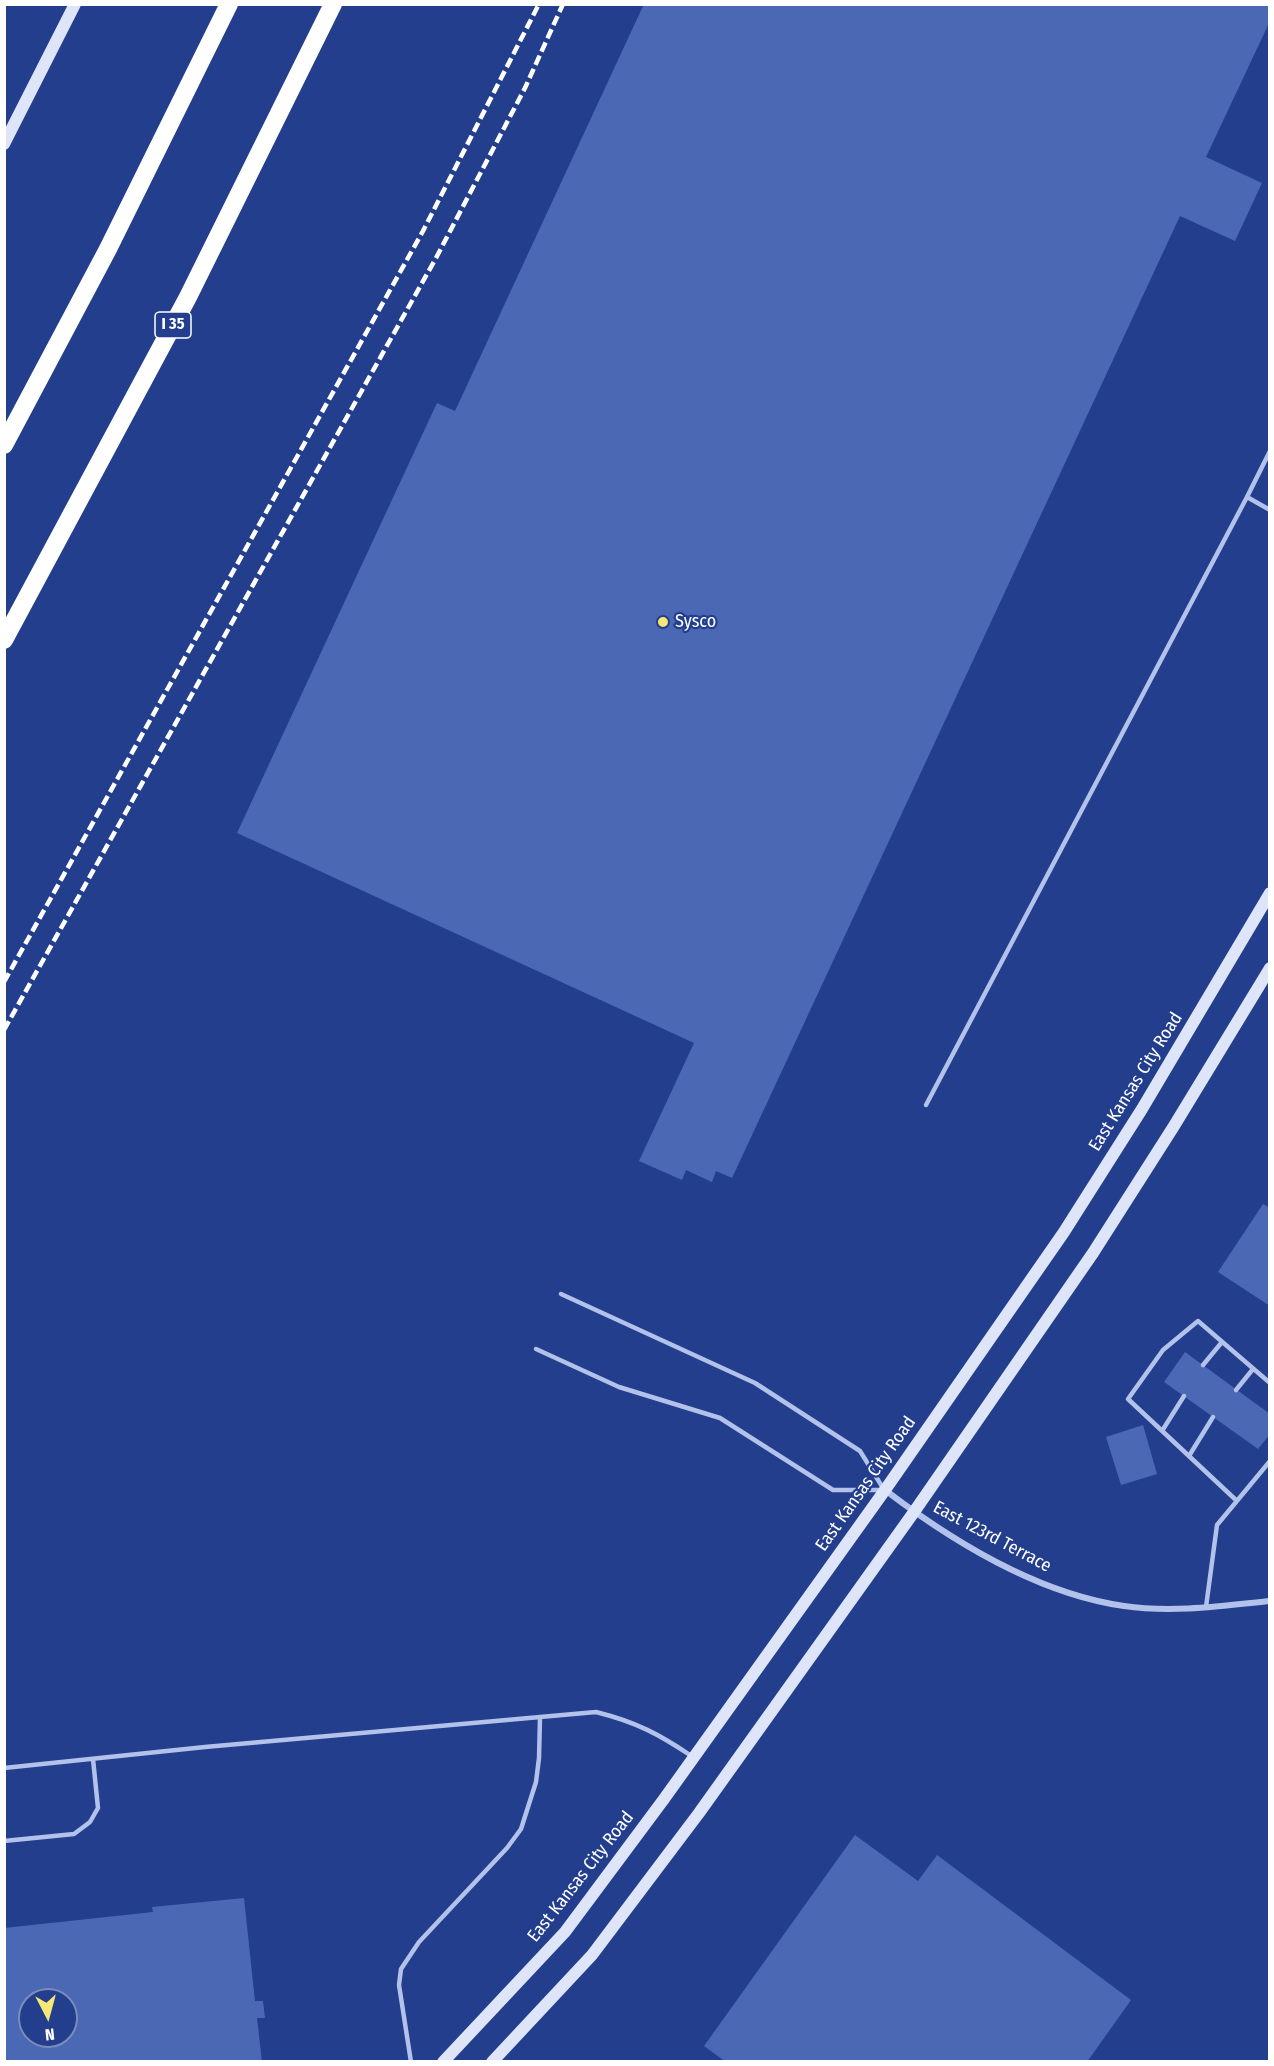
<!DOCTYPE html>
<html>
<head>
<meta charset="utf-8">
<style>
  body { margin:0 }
  #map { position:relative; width:1274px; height:2066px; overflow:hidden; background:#233e8d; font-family:"Fira Sans Condensed",sans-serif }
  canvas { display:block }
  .frame { position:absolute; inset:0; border:6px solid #fff; pointer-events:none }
  .north { position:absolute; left:18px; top:1988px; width:60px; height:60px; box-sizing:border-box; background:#233e8d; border:2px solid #7b8bbb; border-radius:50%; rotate:174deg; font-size:16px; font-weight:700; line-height:24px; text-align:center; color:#fff }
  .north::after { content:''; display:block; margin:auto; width:21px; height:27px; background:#f6e875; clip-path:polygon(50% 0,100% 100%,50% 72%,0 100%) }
</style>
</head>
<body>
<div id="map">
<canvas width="1274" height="2066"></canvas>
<div class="frame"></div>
<div class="north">N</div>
</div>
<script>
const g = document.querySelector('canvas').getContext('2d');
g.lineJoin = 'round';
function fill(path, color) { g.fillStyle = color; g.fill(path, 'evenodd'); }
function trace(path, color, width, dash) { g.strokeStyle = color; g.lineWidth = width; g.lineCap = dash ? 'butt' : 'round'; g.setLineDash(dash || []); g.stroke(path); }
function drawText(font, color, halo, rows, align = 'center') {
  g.font = font + ' "Fira Sans Condensed",sans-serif'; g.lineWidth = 4.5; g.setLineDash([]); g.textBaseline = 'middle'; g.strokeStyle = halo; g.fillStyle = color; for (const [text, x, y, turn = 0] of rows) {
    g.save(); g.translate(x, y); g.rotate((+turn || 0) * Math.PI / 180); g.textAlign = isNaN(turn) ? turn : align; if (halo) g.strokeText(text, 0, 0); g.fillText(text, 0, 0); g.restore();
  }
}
fill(new Path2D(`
  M644 4H1270V21L1206 157 1262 183 1235 241 1180 216 732 1178 716 1171 712 1182 686 1170 682 1180 639 1161 694 1043 237 833 437 403 455 411Z
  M1263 1204 1270 1208V1306L1218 1272Z
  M1185 1352 1270 1414V1434L1258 1449 1164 1382Z
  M1143 1425 1157 1474 1121 1485 1106 1437Z
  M855 1835 918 1881 937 1855 1131 2000 1087 2062H726L704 2046Z
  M244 1898 255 2001H263L265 2018H257L262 2062H4V1928L153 1912 152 1907ZM30 2000H66V2036H30Z`), '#4b68b4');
trace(new Path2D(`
  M1247 497 1270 451
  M926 1105 1247 497 1270 510
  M561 1294 755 1383 860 1451 883 1488
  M536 1349 619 1387 720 1418 833 1490H882
  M1203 1365 1222 1342
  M1236 1390 1253 1369
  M1162 1431 1184 1396
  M1189 1456 1213 1417
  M1237 1501 1128 1399 1163 1350 1198 1321 1270 1383
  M1206 1607 1217 1525 1270 1461
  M4 1768 205 1747 596 1712C636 1722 659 1734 693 1757
  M4 1841 74 1834 90 1822 98 1808 93 1759
  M411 2062 399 1985 401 1969 419 1942 507 1848 521 1829 536 1782 539 1758 540 1718`), '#b2c2eb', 4.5);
trace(new Path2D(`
  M885 1490C952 1541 1039 1594 1124 1606 1172 1613 1222 1606 1270 1601`), '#b2c2eb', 6);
trace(new Path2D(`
  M4 144 75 4
  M443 2062 565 1932 664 1799 885 1490 1064 1232 1142 1109 1270 893
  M492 2062 592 1955 699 1813 914 1512 1093 1253 1174 1126 1270 968`), '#dee5f9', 12);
trace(new Path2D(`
  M4 445 108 249 229 4
  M4 640 188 297 333 4`), '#fff', 18);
trace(new Path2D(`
  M4 982 423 231 539 4
  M4 1030 436 258 525 88 563 4`), '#fff', 4.5, [10, 4.5]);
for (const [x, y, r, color] of [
  [663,622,6,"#f6e875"]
]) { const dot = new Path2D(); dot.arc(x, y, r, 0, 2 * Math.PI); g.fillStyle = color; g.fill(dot); trace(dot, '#233e8d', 2); }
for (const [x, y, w] of [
  [173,325,36]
]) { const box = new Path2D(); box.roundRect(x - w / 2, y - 13, w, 26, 4.5); g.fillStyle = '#233e8d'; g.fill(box); trace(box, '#fff', 1.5); }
drawText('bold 16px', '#fff', null, [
  ["I 35",173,325]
]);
drawText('18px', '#fff', '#233e8d', [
  ["Sysco",675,622]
], 'left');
drawText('18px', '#fff', '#233e8d', [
  ["East Kansas City Road",1136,1082,-58],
  ["East Kansas City Road",866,1484,-55],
  ["East 123rd Terrace",992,1537,28],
  ["East Kansas City Road",581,1877,-52]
]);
</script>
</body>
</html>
